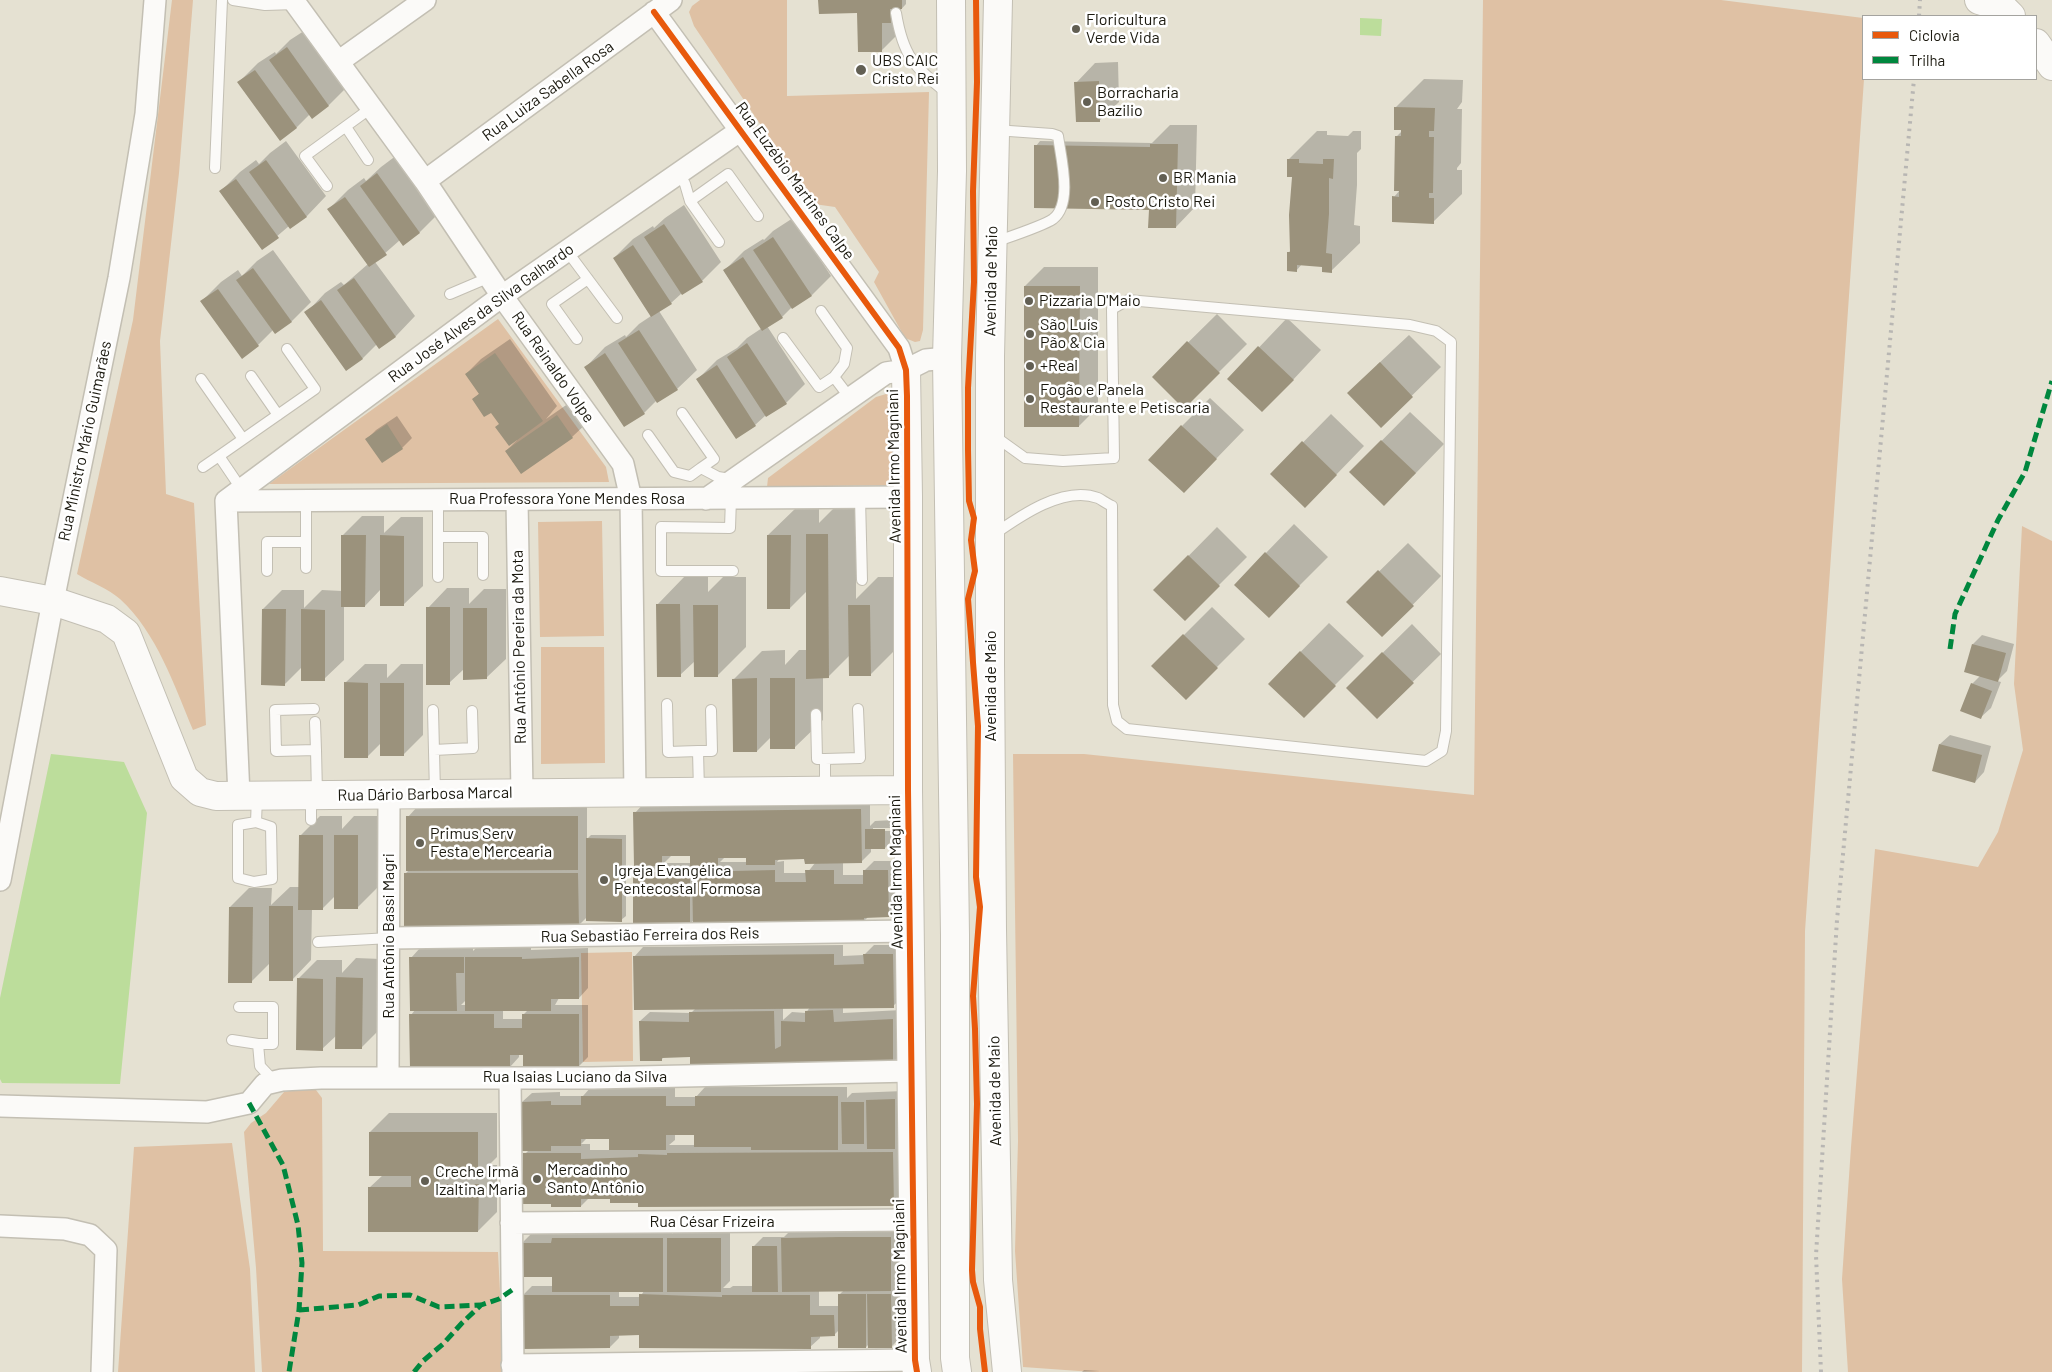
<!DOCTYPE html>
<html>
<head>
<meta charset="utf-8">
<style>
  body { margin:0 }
  #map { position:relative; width:2052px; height:1372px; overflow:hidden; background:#e5e1d2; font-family:Barlow,sans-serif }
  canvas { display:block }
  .legend { position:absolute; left:1862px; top:15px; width:175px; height:65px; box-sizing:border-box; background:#fff; border:1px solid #a4a39f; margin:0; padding:6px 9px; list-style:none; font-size:15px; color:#1b190f }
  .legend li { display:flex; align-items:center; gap:10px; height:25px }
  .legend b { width:25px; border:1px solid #a4a39f }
</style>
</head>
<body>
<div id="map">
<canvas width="2052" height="1372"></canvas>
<ul class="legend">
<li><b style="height:6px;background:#e8590c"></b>Ciclovia</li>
<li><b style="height:6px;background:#00873e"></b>Trilha</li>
</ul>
</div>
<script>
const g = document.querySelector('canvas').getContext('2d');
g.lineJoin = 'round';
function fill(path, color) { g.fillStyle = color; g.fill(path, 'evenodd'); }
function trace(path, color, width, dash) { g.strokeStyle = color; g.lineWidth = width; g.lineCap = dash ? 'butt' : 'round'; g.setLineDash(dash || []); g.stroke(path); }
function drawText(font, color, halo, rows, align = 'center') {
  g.font = font + ' Barlow,sans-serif'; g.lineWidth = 5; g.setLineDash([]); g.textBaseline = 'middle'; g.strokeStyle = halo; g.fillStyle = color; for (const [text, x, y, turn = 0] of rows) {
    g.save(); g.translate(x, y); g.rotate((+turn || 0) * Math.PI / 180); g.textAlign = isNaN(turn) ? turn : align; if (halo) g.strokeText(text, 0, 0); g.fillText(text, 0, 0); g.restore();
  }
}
fill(new Path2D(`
  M172 0H193L179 173 160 341 166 494 194 503 206 725 193 730C174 685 157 633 120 599 109 589 90 582 77 574L133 320Z
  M700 0H787V96L929 92 923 330 920 341 915 342 905 338 874 282 879 272 835 207 814 204 694 26 689 12 692 6Z
  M1483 0H1721L1863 18 1864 79 1805 931 1802 1372H1093L1023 1367 1015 1251 1018 1141 1013 754H1084L1474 795Z
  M498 319 606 467 609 482 269 484Z
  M886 394 894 397 896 478 892 485 767 487 768 478 876 397Z
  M602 521 604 636 540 637 538 522Z
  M2022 526 2052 541V1372H1848L1842 1279 1851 1147 1875 849 1978 867 1998 832 2023 750 2014 684Z
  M541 647H604L605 763 541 764Z
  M632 952 633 1061 583 1062 581 953Z
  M304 1088 316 1090 322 1098 323 1251 498 1252 504 1372H262L256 1268 244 1132 251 1123 266 1113 284 1092Z
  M232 1143 250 1269 255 1372H118L134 1147Z`), '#dfc1a4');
fill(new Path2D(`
  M1360 18 1382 19 1381 36 1360 35Z
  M51 754 124 762 147 813 120 1084 2 1083 0 1079V998Z`), '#bcdd9b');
fill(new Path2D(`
  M820 0H906V4L896 15V36L882 50 858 12Z
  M307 29 348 86 329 105 312 117 310 114 296 128 239 82 258 63 275 52 276 54 290 40Z
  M1118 62 1119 102 1099 121 1076 83 1095 63Z
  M1424 79 1463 80 1462 102 1457 109H1462L1461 163 1457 168V170H1462V194L1433 222 1394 197 1400 190 1396 137 1402 131 1395 108Z
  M1170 125H1197L1195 207 1176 227 1150 208 1036 146 1040 141 1152 143Z
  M1317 131H1327V135L1348 136 1353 131H1361V149L1357 153V185L1354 225 1360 226V243L1331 271 1324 265 1302 264 1296 271 1288 253 1291 250 1294 176 1289 159Z
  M286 141 326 196 307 216 290 227 289 226 262 249 221 191 240 172 256 160 259 164 270 153Z
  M397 155 439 213 420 232 403 244 400 240 375 262 415 316 396 336 379 347 377 344 363 358 347 369 306 313 325 293 341 282 344 285 368 264 329 209 348 190 364 178 366 181 381 167Z
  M684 205 721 262 702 281 682 293 671 303 659 311 697 370 677 389 658 401 657 400 644 413 586 367 605 347 625 335 626 337 639 324 651 316 614 258 633 239 653 226 654 228 665 218Z
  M793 218 831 276 812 295 792 307 782 317 767 326 805 384 786 403 766 415 755 425 736 437 698 379 717 360 737 348 747 338 762 328 724 271 744 251 763 239 764 240 773 231Z
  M273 250 311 302 292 321 275 333 273 330 258 345 242 357 202 301 221 282 238 270 242 276 257 261Z
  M1044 267H1098V407L1079 426 1025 286Z
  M1217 314 1247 344 1184 407 1153 377Z
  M1287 318 1321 350 1291 382 1229 379Z
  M1409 335 1441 367 1381 426 1377 365Z
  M510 339 557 406 546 419 572 401 587 423 572 437 521 473 506 451 517 440 500 423 491 411 473 399 480 393 466 374 481 359Z
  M1210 398 1244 430 1212 463 1182 426Z
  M1410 412 1444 444 1413 476 1351 472Z
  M1331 414 1364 446 1333 478 1272 474Z
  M397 416 412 438 402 448 382 461 367 439 376 430Z
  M836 506H856V599L878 577H898L899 646 870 675 850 655 828 677H823V720L794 748 771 737 757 751 734 679 762 651 785 650V665L799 650H808V590L790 608 768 535 797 507H819V523Z
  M362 516H384V533L401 517H423V586L403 605 381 589 365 606H344V660L324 679 302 667 285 684 263 609 282 590H304V608L322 590 342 591 343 535Z
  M1294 524 1328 557 1297 588 1235 585Z
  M1217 527 1247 557 1185 619 1155 590Z
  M1408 543 1441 576 1382 636 1348 602Z
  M685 576H708V592L723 577H746V647L718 675 695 661 680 675 657 605Z
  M447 588H469V604L484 589H506V659L486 678 464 669 449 683 428 608Z
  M1212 607 1245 639 1186 698 1153 666Z
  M1329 623 1364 656 1332 688 1270 683Z
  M1412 624 1441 654 1377 717 1347 688Z
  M1982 635 2014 644 2007 671 1997 681 2001 682 1991 708 1981 717 1972 684 1980 676 1973 644Z
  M365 664H387V678L401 664H423V735L403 755 381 743 367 757 345 683Z
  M1950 735 1991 746 1984 772 1975 782 1933 770 1940 744Z
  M870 800V826L875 821 894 820V838L885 848H871V852L861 862H843V875H864V871L874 861H897L898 907 889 916H869L863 922 694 920 690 924 634 872 641 865 635 813 644 803ZM873 828H891V831H873ZM691 855V863H664L671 856ZM725 857H747V862H720ZM780 858H806L815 863 807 873H784V861L777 862Z
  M417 807H587V839L591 835H626V916L621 920 587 917 578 926 405 874 410 869 408 817Z
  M320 816H342V829L354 816H377V888L357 908 335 896 322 909H312L311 960 292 980 270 963 252 981 230 907 249 888H272L271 905 290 887H300V836Z
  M843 945V956L864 955 874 945H902L903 997 893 1006 843 1007V1013L902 1010V1053L893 1063 691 1056H665L661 1060 640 1021 650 1012 691 1013 695 1009 634 957 643 947ZM810 1007 806 1013 792 1012 783 1020V1008Z
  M420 948H473V951L476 948H531V950L588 948V988L579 998H559L555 1005H588V1057L579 1066 519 1053V1057L510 1067 411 1015 415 1010 411 958ZM466 1000V1005H461ZM503 1010H528L524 1014V1019H503Z
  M356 958 381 959V1028L361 1048 337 1035 322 1049 298 979 317 960H342V973Z
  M591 1087H675V1097H696L705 1087H847V1098L852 1093 904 1091 903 1195 893 1205 639 1202 611 1198H589L581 1206 525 1154 529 1150 522 1102 532 1093 560 1092V1096H583ZM675 1134H695V1145H669L675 1140ZM587 1138H611V1150H590V1144H581Z
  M389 1113H497V1157L489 1165H497V1212L478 1231 369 1188 383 1175 370 1132Z
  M900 1228V1280L895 1285H900L901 1337 892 1346 869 1344 866 1347 839 1330 834 1335H820V1338L810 1347 640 1334H619V1338L610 1347 522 1296 532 1286H553V1275L522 1243 531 1234H558L562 1229H672V1234L677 1229H730V1281L723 1288H730L733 1286H753V1247L763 1237H784L792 1229ZM819 1290H844L839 1295V1306H819ZM619 1291H644L640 1297H619Z
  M855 1368H906L907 1372H851Z
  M1084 1370 1100 1371 1082 1372Z`), '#0003');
fill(new Path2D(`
  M818 0H902V9H890L891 23H882V52H858L857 13 819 14Z
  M287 47 329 106 312 119 269 60Z
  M255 70 297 128 280 141 237 82Z
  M1099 81 1100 122H1076L1074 82Z
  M1394 107 1435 108 1434 131H1429V137H1434L1433 193H1429V198H1434V224L1392 222V196L1399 197V191H1394L1395 136H1401V130H1394Z
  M1150 144H1178L1176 228H1148L1149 210 1034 208V145L1150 147Z
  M1287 159H1299V163L1323 164V159H1334L1333 179 1329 178V214L1326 253 1332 254V273L1322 272V267L1297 265V272L1287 271V252H1290L1289 215 1292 177H1287Z
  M266 160 307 217 290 229 249 172Z
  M377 173 420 233 403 246 360 186Z
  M236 179 279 238 262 250 219 191Z
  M345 197 387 255 369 267 327 209Z
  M664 224 703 282 682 295 644 237Z
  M773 237 812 296 792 309 753 250Z
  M633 245 672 304 651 317 613 258Z
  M743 257 783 318 762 331 723 270Z
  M253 268 292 322 275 334 236 280Z
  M354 278 396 337 379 349 337 290Z
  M1024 286H1080L1079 427H1024Z
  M218 289 259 346 242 359 200 301Z
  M321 300 363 359 346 371 304 312Z
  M639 330 678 390 657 403 618 343Z
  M1187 341 1220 373 1184 409 1152 377Z
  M747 343 787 404 766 417 727 357Z
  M1258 346 1294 380 1262 412 1227 379Z
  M495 353 543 421 509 446 495 427 499 424 491 413 484 417 472 399 479 394 465 374Z
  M605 353 645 414 624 427 584 367Z
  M1380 362 1413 397 1381 428 1347 393Z
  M717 365 756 426 736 439 696 379Z
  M557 415 573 438 521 474 505 451Z
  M387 424 403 449 382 463 365 439Z
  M1181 425 1217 459 1184 493 1148 460Z
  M1381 440 1416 473 1384 506 1349 472Z
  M1302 441 1337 475 1305 508 1270 474Z
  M806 534H828L829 678 806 679Z
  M341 535H366L365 607H341Z
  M380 535 404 536V606H380Z
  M767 535H791L790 609H767Z
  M1265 552 1300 586 1269 618 1234 585Z
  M1188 555 1220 586 1185 621 1153 590Z
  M1378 570 1414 606 1382 637 1346 602Z
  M656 604H680L681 677H657Z
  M693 605H718V677H694Z
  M848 605H870L871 676H849Z
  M426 607H450V685H426Z
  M463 608H487V679L463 680Z
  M262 609H286L285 686 261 685Z
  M301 609 325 610V681H301Z
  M1183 634 1218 668 1186 700 1151 666Z
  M1972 644 2006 653 1998 682 1964 672Z
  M1300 651 1336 686 1304 718 1268 684Z
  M1382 652 1414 683 1377 719 1346 688Z
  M757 678V752H733L732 679Z
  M770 678H795V749H770Z
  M344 682 368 683V758H344Z
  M380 683H404V756H380Z
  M1971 683 1992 691 1981 719 1960 711Z
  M1939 744 1982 755 1975 783 1932 771Z
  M861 809 862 863 805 864 804 859 775 860V865H746V858H718V866H690V856H662V866H634L633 812Z
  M406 816H578V870L406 871Z
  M865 829H885V849H865Z
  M299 835H323V910H298Z
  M334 835H358V909H334Z
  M586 838 622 839V922L586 921Z
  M775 870V882H806L805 870H834V884H863V870H888L889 917 864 918V923L693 926 692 872Z
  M633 872H690V926H633Z
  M404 873H578L579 927H404Z
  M269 906H293V981H269Z
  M229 907H253L252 983H228Z
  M834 954V965L864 964 863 954H893L894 1008 634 1010 633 956Z
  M409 957H464V973H456L457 1011H410Z
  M465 957H522V959L579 957V999H551V1011H465Z
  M336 977 363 978 362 1049H335Z
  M297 978 323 979V1051L296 1050Z
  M833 1010 834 1022 893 1019V1064L690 1066V1057L662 1058V1061H640L639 1021 689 1022V1012L774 1011 775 1049 781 1046V1021L805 1022V1011Z
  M409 1014H494V1028H522V1014H579V1068H523V1055H510V1068H410Z
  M581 1096H666V1106H695V1096H838V1150H751V1147H694V1135H666V1150H609V1139H581V1146H551V1151H522L521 1102 551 1101V1105H581Z
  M895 1099V1149H867L866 1100Z
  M841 1102H864V1144H842Z
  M369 1132H478V1178H439V1184H479L478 1232H368V1187H411V1176H369Z
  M893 1152 894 1206 638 1207V1203H610V1199H581V1207H551V1204H523V1153H581V1159L638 1157V1154L667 1155V1153Z
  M839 1237H891V1291L782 1292 781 1238Z
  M552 1238H663V1292H552V1277H521V1243H551Z
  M667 1238H721V1292H667Z
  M752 1246H777L778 1292H752Z
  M639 1294 722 1297V1295H810V1315H834L835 1336 811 1337V1349L639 1348V1335L610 1336V1348L522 1349 521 1295H610V1306H639Z
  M838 1294H866V1348H838Z
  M867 1294H891L892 1348H868Z`), '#9b927c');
const lane = new Path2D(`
  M233 0 265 5 296 4
  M896 13C903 56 914 67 947 93
  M346 127 368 160
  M215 168 222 0
  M679 173 685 184 690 201 719 242
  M327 186 305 156 371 108
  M690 201 728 174 758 216
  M995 242C1009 237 1043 226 1053 219 1073 204 1061 158 1058 136L1052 134 995 130
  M567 251 617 318
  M450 294 490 277
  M821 311 847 348 844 364 834 377 850 398
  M783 338 819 387 834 377
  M577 339 552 304 588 279
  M251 376 278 415
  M201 379 243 439
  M682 413 714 459 701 468 718 477 730 479
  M648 435 674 472 690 476 701 468
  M993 435 1025 458 1063 461 1114 458 1112 309 1128 300 1410 325 1436 331 1451 342 1446 731 1442 751 1426 761 1127 729 1117 721 1113 705 1112 506C1107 504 1102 500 1098 498 1064 485 1020 516 993 535
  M219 456 315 389 287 349
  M203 467 219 456 242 490
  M731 498 730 528 661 527V571H733
  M860 498 862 580
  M438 537H483V575
  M306 542V568
  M267 571V542H306V501
  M438 577V500
  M667 704 668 752 698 751
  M314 709 275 710 276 751 316 750 317 794
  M433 710 435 793
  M816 714 817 759H825V790
  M315 722 316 750
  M434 750 473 748 472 711
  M825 759 860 758 858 709
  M699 791 698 751H712L711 710
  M311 796V820
  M256 822 271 827 272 879 254 882 238 878V825L256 822 257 797
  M318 942 390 938
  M239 1007H273V1044H258
  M232 1040 258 1044 260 1066 274 1081`);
const street = new Path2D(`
  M293 0 425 181 502 296 623 464 631 499 635 793
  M654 12 899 348 906 370
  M338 62 425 0
  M425 181 671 0
  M706 499 886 373 906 370 926 360 947 358
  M517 500 522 793
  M226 501 908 497
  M226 501 502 296 741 130
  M226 501 239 796
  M0 880 53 601 119 278 146 114 155 0
  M390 938 911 931
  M388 1077 389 795
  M510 1078 513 1372
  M0 1106 207 1112 249 1103 265 1084 282 1080 321 1078H593L912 1071
  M511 1223 914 1220
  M0 1226 65 1229 90 1235 106 1250 102 1372
  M512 1365 915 1360`);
const secondary = new Path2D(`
  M906 370 908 497V790L915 1360 917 1372
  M0 591 53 601 107 619 126 633 184 778 200 792 216 796 908 790`);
const primary = new Path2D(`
  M951 0 952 171 947 358 955 935V1358L957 1372
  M998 0 990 356V663L992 929 998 1280 1007 1372
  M1979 0 2002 7 2011 16
  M2036 43 2052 66`);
trace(lane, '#c3bfb3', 12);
trace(street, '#c3bfb3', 24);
trace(secondary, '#c3bfb3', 30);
trace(primary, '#c3bfb3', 30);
trace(lane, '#fbfaf8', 10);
trace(street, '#fbfaf8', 21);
trace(secondary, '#fbfaf8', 28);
trace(primary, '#fbfaf8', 28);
trace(new Path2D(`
  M1919 16 1920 0
  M1821 1372 1816 1255 1837 920 1914 79`), '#b8b6b3', 4, [2.5, 5]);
trace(new Path2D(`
  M1950 649 1955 614 1998 520 2025 472 2052 381
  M249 1103 283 1165 298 1225 302 1263 299 1310 289 1372
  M299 1310 358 1305 379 1296 410 1295 439 1307 481 1305
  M414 1372 423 1361 443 1344 462 1323 481 1305 499 1299 512 1290`), '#00873e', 5, [10, 5]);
trace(new Path2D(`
  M976 0 977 82 973 191 974 282 968 388V450L969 501 974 518 971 540 975 571 968 599 978 726 976 877 980 907 973 996 975 1029 977 1104 972 1270 973 1282 980 1307V1329L985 1372
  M654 12 899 348 906 370 907 396 908 790 915 1360 917 1372`), '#e8590c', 6);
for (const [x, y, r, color] of [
  [1076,29,5,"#625f53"],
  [861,70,6,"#625f53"],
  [1087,102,5,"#625f53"],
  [1163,178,5,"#625f53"],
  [1095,202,5,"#625f53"],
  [1029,301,5,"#625f53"],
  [1030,334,5,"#625f53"],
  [1030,366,5,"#625f53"],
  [1030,399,5,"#625f53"],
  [420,843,5,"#625f53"],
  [604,880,5,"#625f53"],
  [537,1179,5,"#625f53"],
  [425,1181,5,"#625f53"]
]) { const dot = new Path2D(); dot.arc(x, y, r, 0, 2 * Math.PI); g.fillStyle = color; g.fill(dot); trace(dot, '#fff', 2); }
drawText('16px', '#1b190f', '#fff', [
  ["Floricultura",1086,20],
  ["Verde Vida",1086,38],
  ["UBS CAIC",872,61],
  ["Cristo Rei",872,79],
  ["Borracharia",1097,93],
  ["Bazilio",1097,111],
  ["BR Mania",1173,178],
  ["Posto Cristo Rei",1105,202],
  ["Pizzaria D'Maio",1039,301],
  ["São Luís",1040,325],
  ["Pão & Cia",1040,343],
  ["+Real",1040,366],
  ["Fogão e Panela",1040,390],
  ["Restaurante e Petiscaria",1040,408],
  ["Primus Serv",430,834],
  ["Festa e Mercearia",430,852],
  ["Igreja Evangélica",614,871],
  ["Pentecostal Formosa",614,889],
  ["Mercadinho",547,1170],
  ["Santo Antônio",547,1188],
  ["Creche Irmã",435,1172],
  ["Izaltina Maria",435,1190]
], 'left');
drawText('16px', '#1b190f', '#fff', [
  ["Rua Luiza Sabella Rosa",548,91,-36],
  ["Rua Euzébio Martines Calpe",795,181,54],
  ["Avenida de Maio",991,281,-89],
  ["Rua José Alves da Silva Galhardo",481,313,-36],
  ["Rua Reinaldo Volpe",553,367,55],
  ["Rua Ministro Mário Guimarães",85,441,-78],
  ["Avenida Irmo Magniani",894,466,-91],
  ["Rua Professora Yone Mendes Rosa",567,499],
  ["Rua Antônio Pereira da Mota",519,647,-91],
  ["Avenida de Maio",991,686,-90],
  ["Rua Dário Barbosa Marcal",425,794,-1],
  ["Avenida Irmo Magniani",896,872,-91],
  ["Rua Sebastião Ferreira dos Reis",650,935,-1],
  ["Rua Antônio Bassi Magri",389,936,-90],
  ["Rua Isaias Luciano da Silva",575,1077],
  ["Avenida de Maio",995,1091,-91],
  ["Rua César Frizeira",712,1222],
  ["Avenida Irmo Magniani",900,1276,-91]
]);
</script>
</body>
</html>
